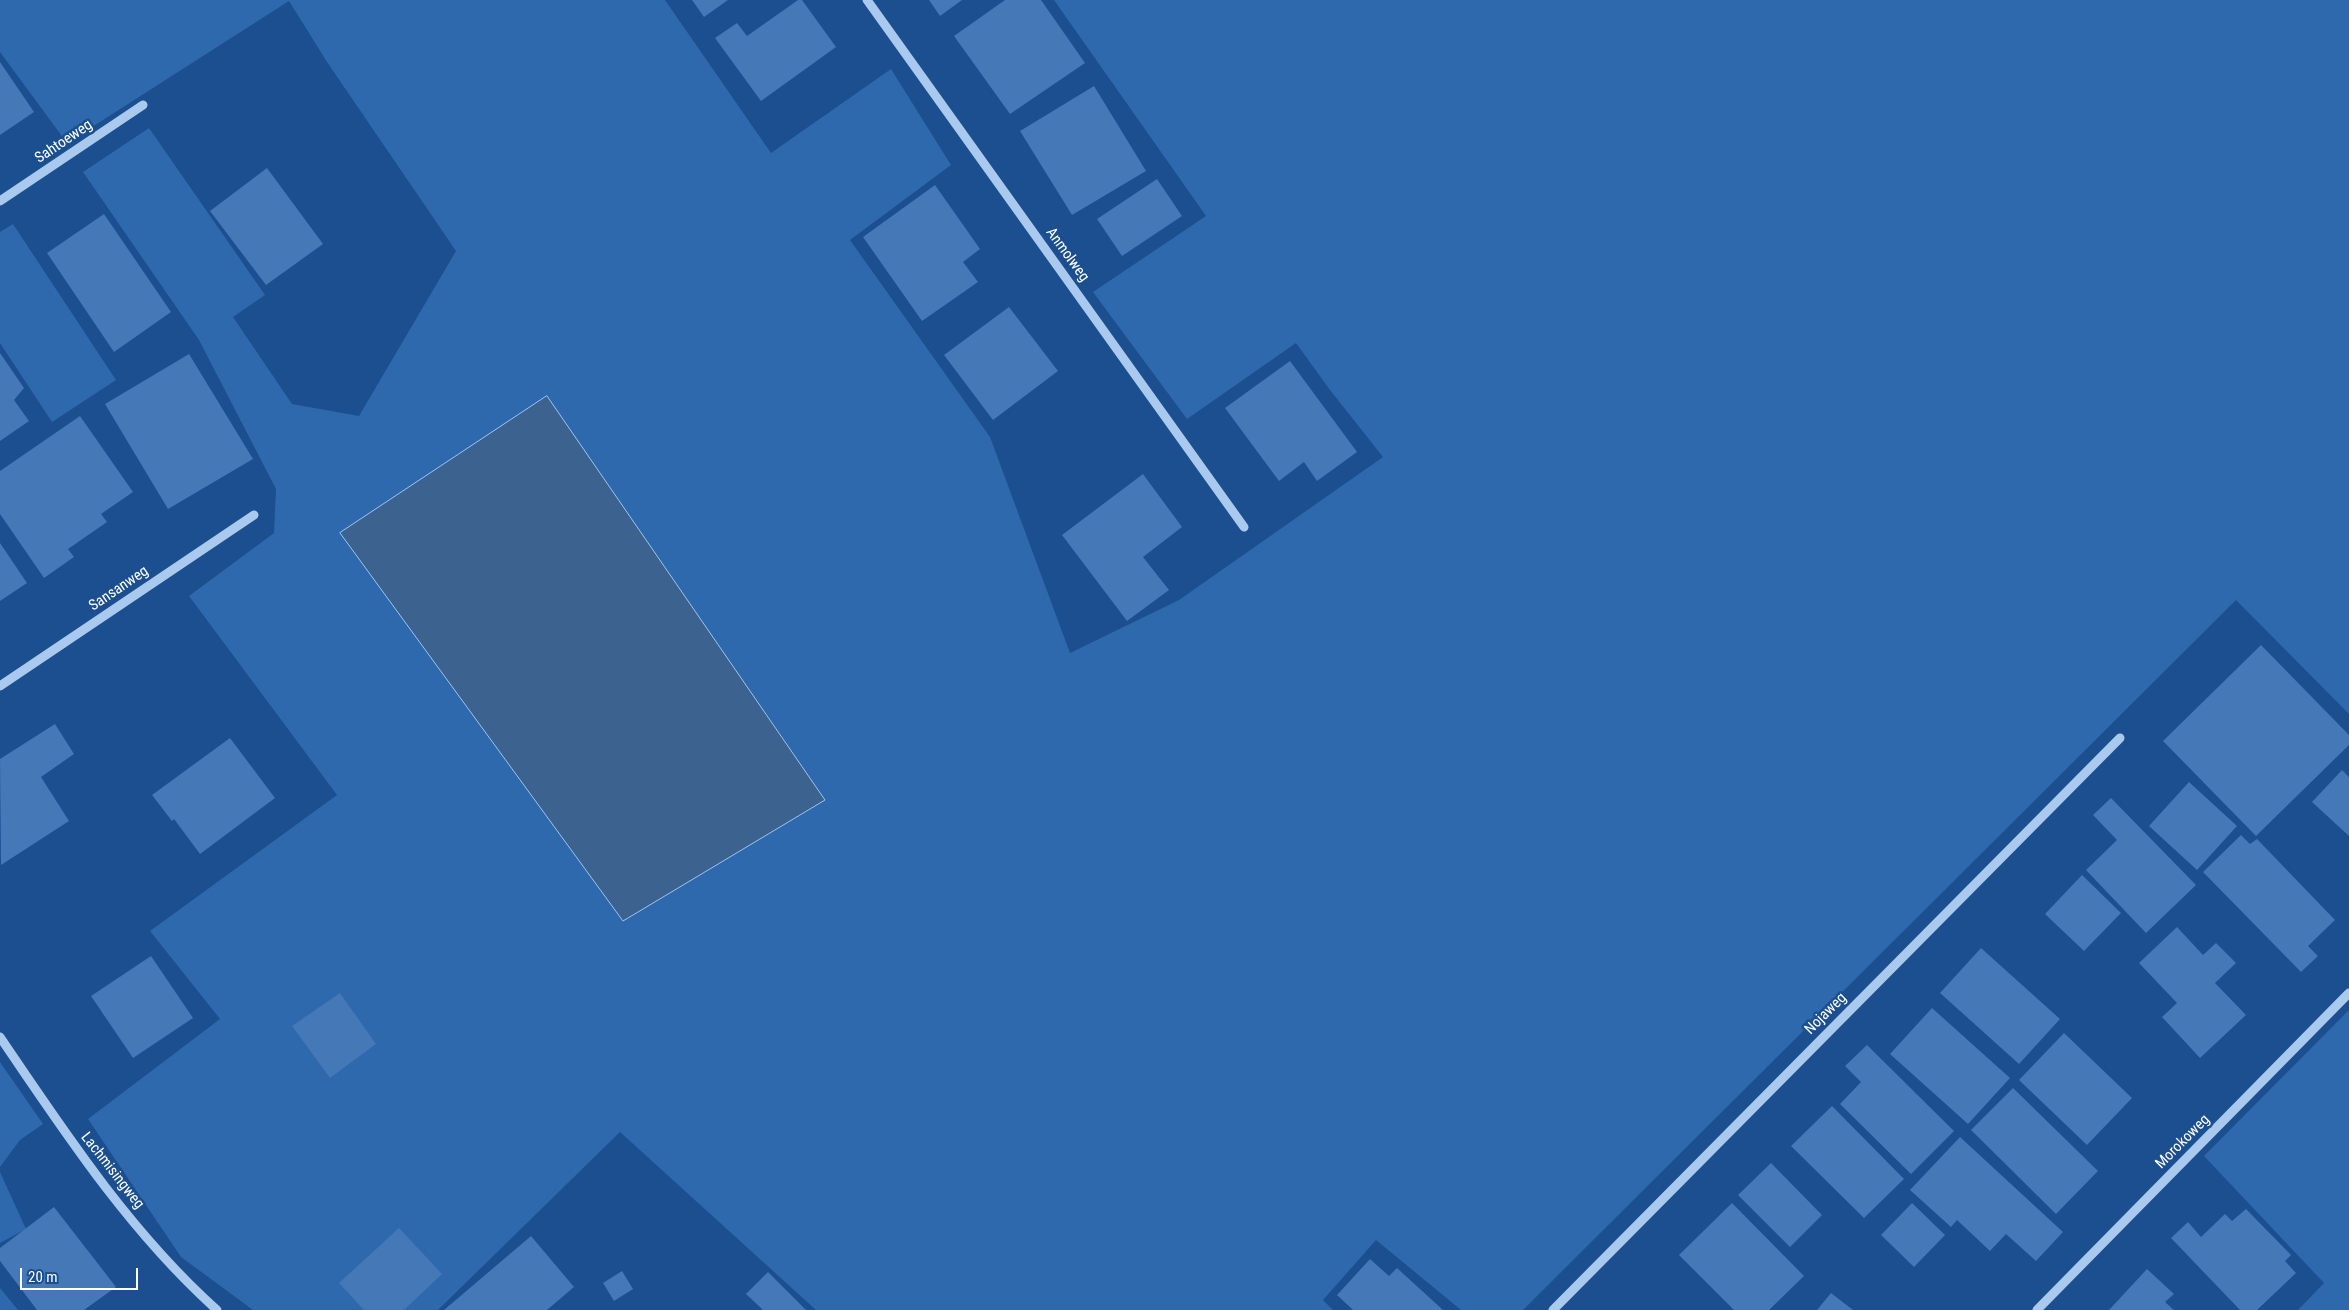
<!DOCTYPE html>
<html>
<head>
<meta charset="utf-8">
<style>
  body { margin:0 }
  #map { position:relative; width:2349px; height:1310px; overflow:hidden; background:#1b4f8f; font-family:"Roboto Condensed",sans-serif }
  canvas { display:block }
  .scale { position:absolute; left:20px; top:1268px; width:118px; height:22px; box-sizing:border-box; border:2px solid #fff; border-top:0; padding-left:6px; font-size:15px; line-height:18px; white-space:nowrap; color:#fff; -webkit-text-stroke:4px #1b4f8f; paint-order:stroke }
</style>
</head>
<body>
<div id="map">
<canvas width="2349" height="1310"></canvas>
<div class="scale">20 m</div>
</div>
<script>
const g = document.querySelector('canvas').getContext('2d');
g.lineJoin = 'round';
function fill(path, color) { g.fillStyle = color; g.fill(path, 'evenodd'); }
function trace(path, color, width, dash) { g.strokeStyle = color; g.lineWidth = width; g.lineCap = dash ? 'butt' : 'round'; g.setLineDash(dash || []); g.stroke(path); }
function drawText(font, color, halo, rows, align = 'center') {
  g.font = font + ' "Roboto Condensed",sans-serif'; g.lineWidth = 5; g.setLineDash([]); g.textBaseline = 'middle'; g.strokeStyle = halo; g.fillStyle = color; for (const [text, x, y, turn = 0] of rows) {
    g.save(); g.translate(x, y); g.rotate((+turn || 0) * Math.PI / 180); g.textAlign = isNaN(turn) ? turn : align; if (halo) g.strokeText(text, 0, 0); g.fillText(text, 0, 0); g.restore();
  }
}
fill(new Path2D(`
  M0 0H665L771 153 891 69 951 165 850 240 990 437 1070 653 1179 600 1383 457 1330 390 1296 343 1187 419 1093 292 1206 216 1054 0H2349V714L2236 600 1523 1310H1461L1376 1240 1323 1300 1333 1310H816L620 1132 438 1310H253L181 1257 88 1119 220 1019 150 931 337 795 189 596 274 533 276 489 199 340 83 172 149 128 265 295 233 317 292 404 359 416 456 251 327 62 289 1 67 143 0 52Z
  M13 224 116 380 52 422 0 343V232Z
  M2349 1010V1310H2298L2324 1283 2204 1156Z
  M0 1062 43 1124 20 1140 0 1167Z
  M0 1172 26 1229 0 1243Z
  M0 1288 18 1310H0Z`), '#2e69ad');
const water = new Path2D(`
  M547 396 825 800 623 921 340 533Z`);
fill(water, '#3c6290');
trace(water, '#9cc4f0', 1);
fill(new Path2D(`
  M692 0H728L704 17Z
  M798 0H802L836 47 761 101 715 38 737 23 747 36Z
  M929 0H962L940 16Z
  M1005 0H1041L1085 63 1010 114 954 36Z
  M0 62 34 112 0 135Z
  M1094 86 1146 171 1072 215 1020 131Z
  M267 168 323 244 266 285 210 211Z
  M1157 179 1182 216 1122 256 1097 219Z
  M935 185 980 249 963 262 978 282 922 321 863 237Z
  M104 214 171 312 114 352 47 253Z
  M1009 307 1058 371 993 420 944 355Z
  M0 353 24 388 14 400 29 421 0 441Z
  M189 354 253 459 168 509 105 404Z
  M1290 361 1357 452 1317 481 1304 462 1279 481 1225 408Z
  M80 416 133 492 101 514 107 522 68 549 74 557 44 578 0 514V471Z
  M1143 474 1182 527 1143 557 1169 590 1127 621 1062 535Z
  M0 543 27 583 0 601Z
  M2261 645 2349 735V745L2256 836 2163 741Z
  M55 724 74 754 41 777 69 821 1 865 0 759Z
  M230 738 275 798 200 854 174 819 172 821 152 795Z
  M2342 770 2349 777V836L2312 802Z
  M2189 782 2237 826 2197 870 2149 826Z
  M2111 798 2196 885 2146 933 2086 870 2117 840 2093 815Z
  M2241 835 2250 844 2257 839 2335 920 2308 946 2318 956 2301 972 2203 872Z
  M2082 875 2121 913 2084 951 2045 914Z
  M2177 927 2203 955 2216 943 2236 963 2215 983 2246 1015 2200 1058 2162 1017 2177 1003 2139 963Z
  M1981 948 2060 1019 2019 1064 1940 993Z
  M151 956 193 1018 133 1058 91 996Z
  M340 993 376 1044 330 1078 292 1026Z
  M1932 1008 2010 1078 1968 1124 1890 1054Z
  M2064 1033 2132 1098 2087 1145 2019 1080Z
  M1867 1045 1954 1131 1911 1174 1840 1104 1861 1082 1845 1066Z
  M2013 1088 2098 1171 2056 1214 1971 1130Z
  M1832 1106 1904 1179 1864 1218 1791 1146Z
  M1960 1137 2063 1232 2036 1261 2006 1234 1990 1251 1957 1220 1951 1227 1910 1190Z
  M1771 1163 1822 1215 1790 1247 1738 1195Z
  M1732 1203 1804 1276 1769 1310H1734L1679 1255Z
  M1912 1203 1945 1235 1914 1267 1881 1235Z
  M54 1207 116 1287 84 1310H37L0 1261V1248Z
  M2246 1209 2291 1255 2285 1261 2296 1273 2257 1310H2240L2171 1238 2188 1222 2201 1237 2225 1214 2232 1221Z
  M399 1228 442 1274 404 1310H364L339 1283Z
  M531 1236 574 1287 547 1310H444Z
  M1370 1259 1389 1276 1397 1268 1443 1310H1353L1337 1295Z
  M2147 1269 2174 1294 2165 1302 2174 1310H2109Z
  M622 1271 633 1289 614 1301 603 1283Z
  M768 1272 806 1310H763L746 1294Z
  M1831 1293 1853 1310H1817Z`), '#4478b7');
trace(new Path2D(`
  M867 0 1244 527
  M0 201 143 105
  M0 686 254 515
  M0 1037C65 1133 130 1232 217 1310
  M1553 1310 2120 738
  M2037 1310 2349 993`), '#a9c9ee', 9);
drawText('15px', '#fff', '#1b4f8f', [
  ["Sahtoeweg",64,142,-34],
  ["Anmolweg",1067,255,54],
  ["Sansanweg",119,589,-34],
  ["Nojaweg",1826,1014,-45],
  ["Morokoweg",2183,1142,-45],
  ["Lachmisingweg",112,1171,52]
]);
</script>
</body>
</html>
